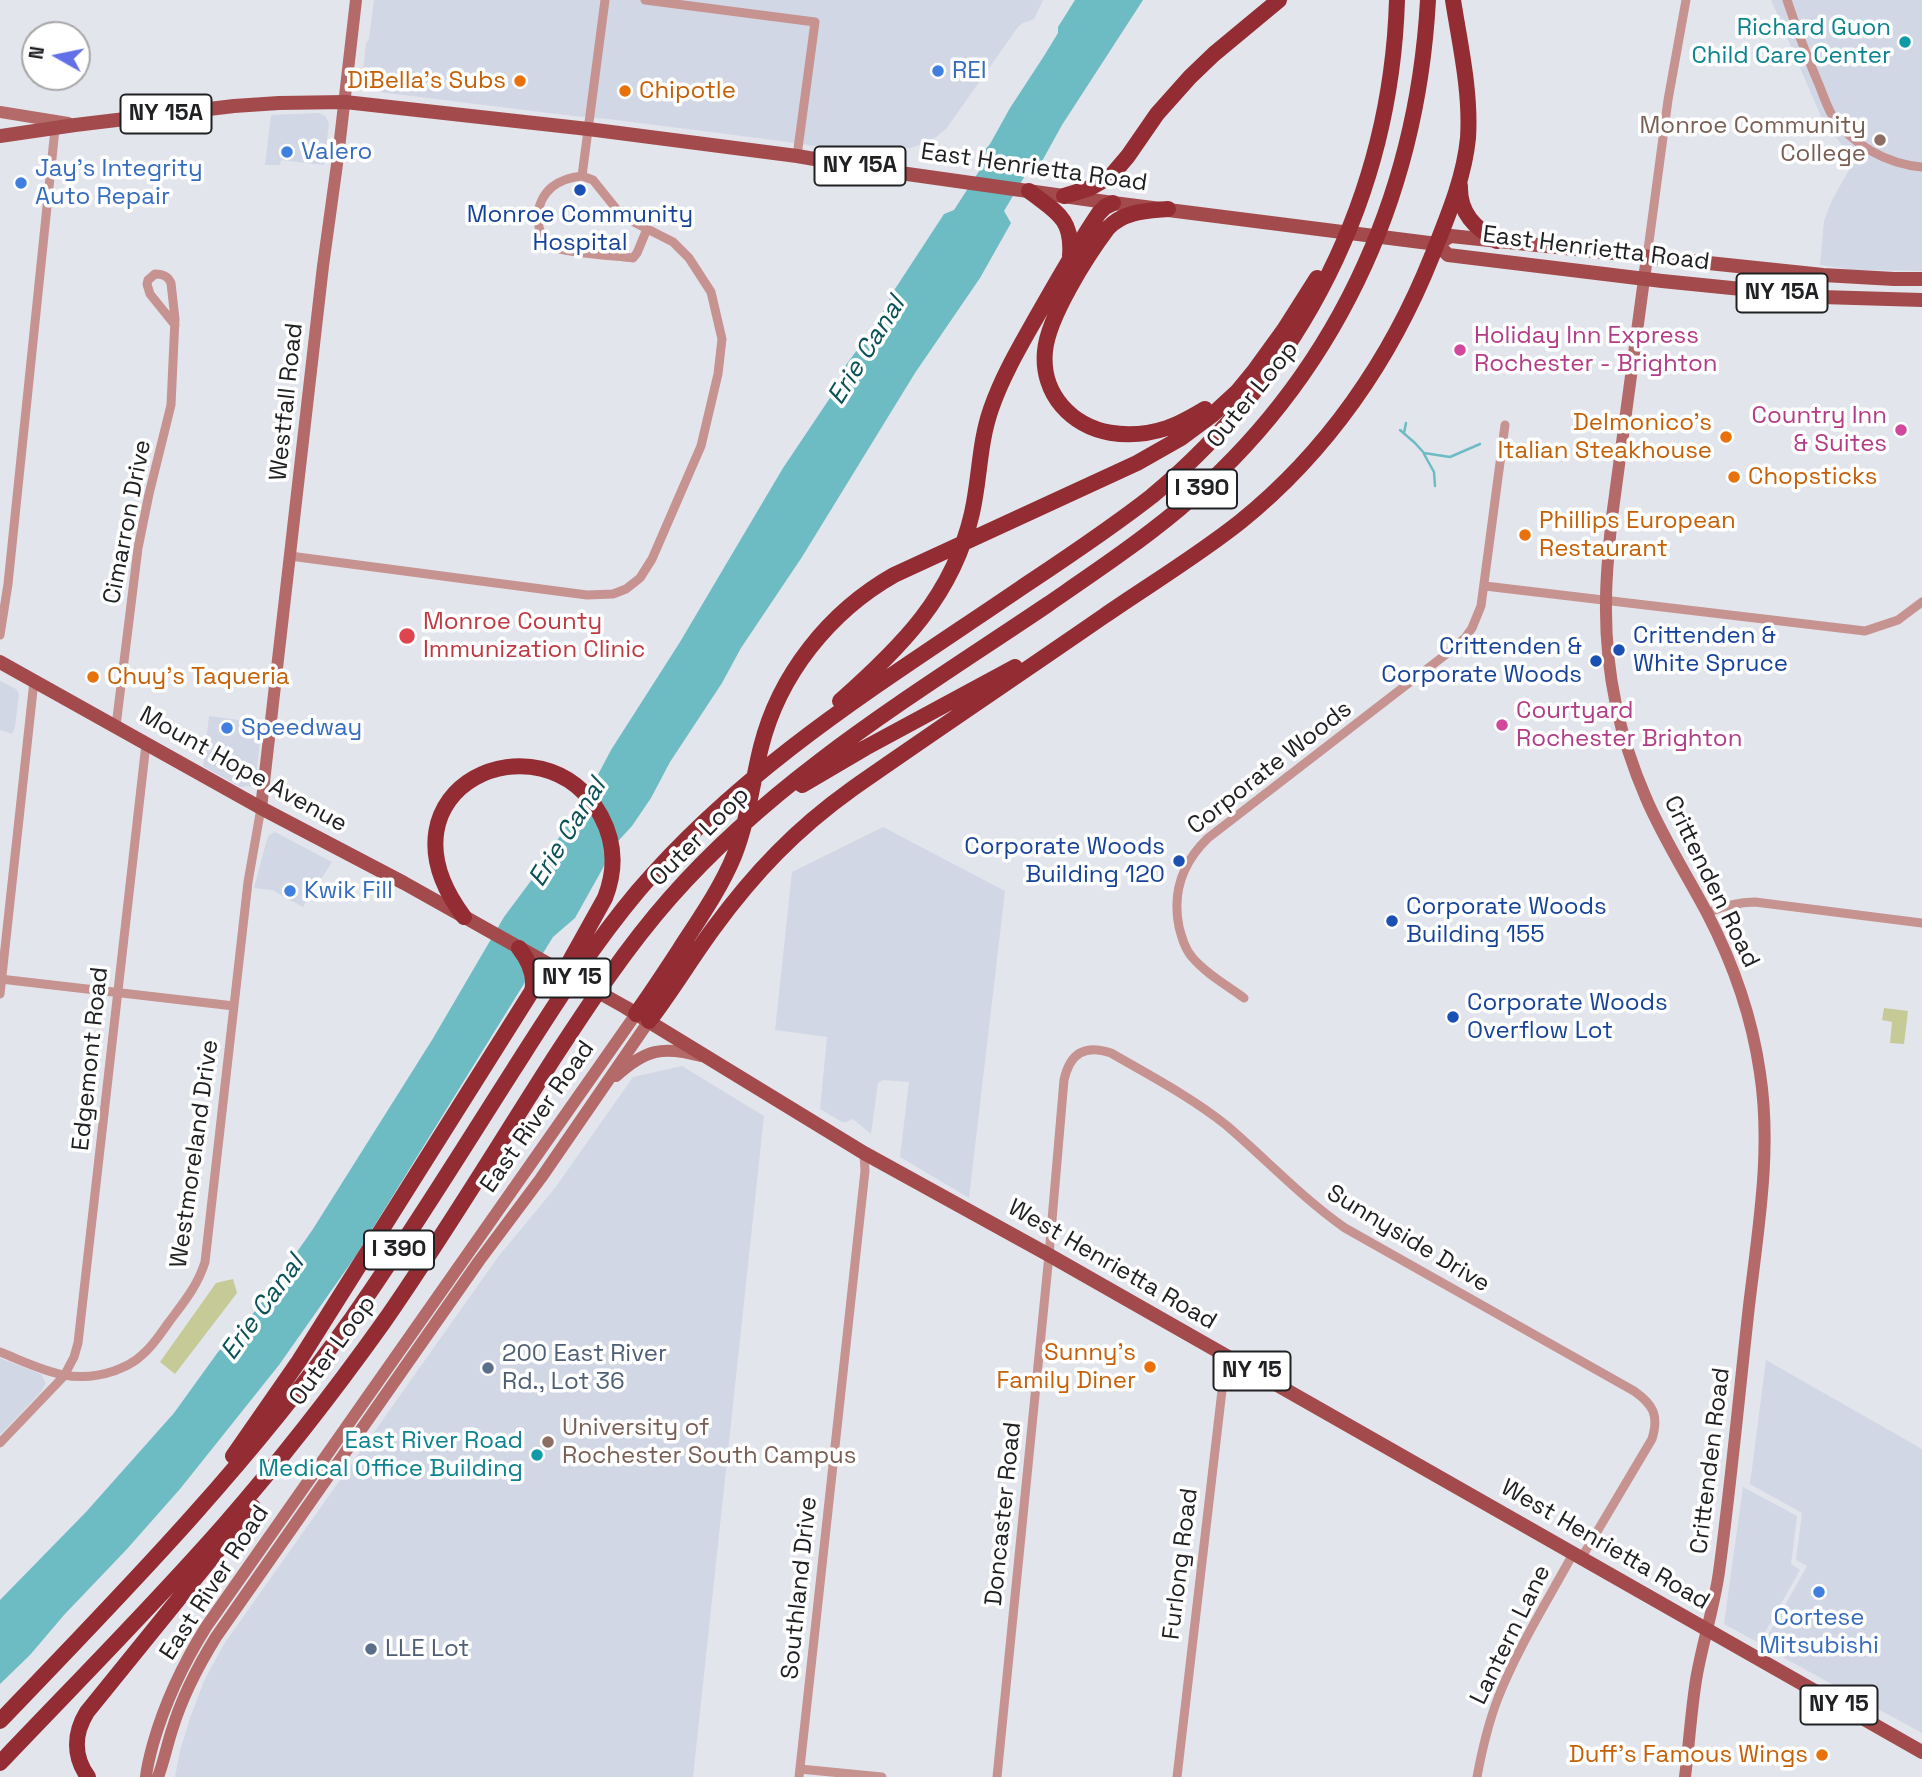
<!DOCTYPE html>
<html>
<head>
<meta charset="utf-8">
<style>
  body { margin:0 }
  #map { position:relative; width:1922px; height:1777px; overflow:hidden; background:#e3e5ed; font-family:"Space Grotesk",sans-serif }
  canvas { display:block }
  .north { position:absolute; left:21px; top:21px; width:70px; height:70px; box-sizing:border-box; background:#fff; border:2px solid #a6a6a7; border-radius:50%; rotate:279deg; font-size:19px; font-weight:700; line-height:28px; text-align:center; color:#202123 }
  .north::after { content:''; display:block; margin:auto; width:24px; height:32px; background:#6270e8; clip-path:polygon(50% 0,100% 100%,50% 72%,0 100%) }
</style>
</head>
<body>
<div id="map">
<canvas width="1922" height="1777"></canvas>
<div class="north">N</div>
</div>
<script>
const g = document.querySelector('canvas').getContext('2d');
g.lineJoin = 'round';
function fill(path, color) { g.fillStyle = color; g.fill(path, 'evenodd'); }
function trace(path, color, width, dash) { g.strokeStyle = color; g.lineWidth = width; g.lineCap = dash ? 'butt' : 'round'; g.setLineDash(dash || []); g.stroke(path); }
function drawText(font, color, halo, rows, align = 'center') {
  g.font = font + ' "Space Grotesk",sans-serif'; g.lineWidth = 7; g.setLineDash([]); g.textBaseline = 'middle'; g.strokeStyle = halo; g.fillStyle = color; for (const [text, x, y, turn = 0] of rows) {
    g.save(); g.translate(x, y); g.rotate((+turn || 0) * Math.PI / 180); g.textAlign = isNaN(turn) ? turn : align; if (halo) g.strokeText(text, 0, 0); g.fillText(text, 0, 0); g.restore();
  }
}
fill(new Path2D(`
  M374 0H1043L1034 19 1023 23 1018 27 946 129 936 137 925 143 911 148 887 150 881 156 781 141 608 119 573 116 363 90 361 88 366 43 369 39Z
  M1771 0H1922V271L1854 270 1820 265 1824 221 1832 200 1854 161 1822 119Z
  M319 113 325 116 329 123 324 165 281 160 280 165H265L271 115Z
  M0 681 16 689 19 694 15 727 12 734 0 730Z
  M209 716 262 723 256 777 251 786 240 787 203 766Z
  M883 827 1005 891 969 1198 900 1157 909 1082 883 1080 878 1083 871 1134 853 1119 847 1122H842L820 1109 827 1037 775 1030 792 872Z
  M275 832 332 862 303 907 272 890 254 888 267 839 269 835Z
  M682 1066 764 1116 693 1777H175L180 1751 190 1718 204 1681 224 1644 498 1257 555 1188 633 1077Z
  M0 1358 41 1374 46 1383 42 1391 0 1435Z
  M1766 1360 1922 1449V1733L1762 1646 1807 1566 1796 1560 1802 1513 1750 1484Z
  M1743 1487 1797 1516 1791 1564 1800 1570 1759 1643 1724 1624Z`), '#d2d7e5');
fill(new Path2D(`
  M1884 1008 1908 1011 1904 1044 1890 1043 1892 1022 1882 1020Z
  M233 1279 237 1293 175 1374 160 1362 216 1283Z`), '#c6ca97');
fill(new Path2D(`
  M1075 0H1143L1062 125 1041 163 1032 164 1004 211 1011 223 980 278 915 373 802 557 741 648 722 683 670 762 651 798 632 826 609 851 603 868 575 918 553 937 355 1257 279 1365 180 1489 127 1549 64 1615 30 1655 0 1684V1600L86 1512 174 1413 218 1352 257 1309 313 1229 432 1040 504 917 533 878 560 836 583 796 592 786 611 750 680 642 783 468 840 383 846 365 879 320 893 292 944 214 954 210 985 162 982 153 990 144 1010 108 1044 56 1058 33V27Z`), '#6dbcc3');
trace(new Path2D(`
  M1400 430 1415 443 1424 453 1450 457 1480 444
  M1404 433 1406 423
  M1424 454 1434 472 1435 486`), '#6dbcc3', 2.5);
trace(new Path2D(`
  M645 0 815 22 797 156
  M1787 0C1796 27 1806 54 1817 80 1822 91 1826 105 1832 115 1852 145 1887 164 1922 167
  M582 176C571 177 561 180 552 187 533 203 532 235 556 248 567 253 617 256 633 258L637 253 647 229
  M582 176 605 0
  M1647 257 1668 100 1686 0
  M290 556 587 595 613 594 626 589 640 578 652 559 701 446 718 374 722 339 711 292 689 258 673 242 622 216 593 180 582 176
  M1485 586 1865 631 1898 620 1922 602
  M0 635 8 584 55 129
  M116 726 138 548 149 494 171 405 175 319 171 283C168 276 163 274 155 274L148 280 147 284 150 294 175 325
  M1707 913C1723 906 1737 902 1755 902L1922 923
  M0 979 234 1006
  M0 994 34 681
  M1244 998C1227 985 1206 974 1192 957 1185 949 1182 938 1179 927 1172 892 1183 862 1208 838L1449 652 1465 638 1472 628 1481 606 1505 425
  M0 1352C40 1368 70 1386 114 1371 124 1367 134 1363 142 1355 153 1346 161 1333 169 1322 184 1302 198 1285 205 1262L248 882 261 808
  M0 1443 64 1376 74 1357 78 1343 146 744
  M800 1769 882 1777
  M799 1777 865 1171 864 1153
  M997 1777 1049 1255 1064 1080C1070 1053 1085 1044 1111 1053 1149 1075 1191 1097 1226 1125 1266 1159 1302 1198 1345 1228L1634 1391C1654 1405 1659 1416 1652 1439L1582 1557
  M1177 1777 1226 1356
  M1477 1777C1482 1750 1488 1724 1498 1698 1518 1647 1548 1600 1574 1552`), '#c69391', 9);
trace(new Path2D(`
  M0 112 68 123
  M1647 257 1612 517C1609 545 1606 574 1606 602 1605 669 1619 736 1646 798 1663 838 1687 875 1707 913 1733 963 1752 1017 1760 1073 1772 1151 1758 1229 1749 1306 1739 1395 1731 1484 1719 1572 1714 1608 1702 1644 1696 1680 1691 1712 1689 1745 1685 1777
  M261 808 323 266 338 157 356 0
  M616 1076C645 1050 662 1045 701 1056
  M146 1777C147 1766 150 1755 153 1744 165 1702 183 1664 206 1627L636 1014
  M158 1777C164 1761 167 1745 172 1730 182 1697 198 1666 216 1637L479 1261 541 1178 649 1021`), '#b36a69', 12);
trace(new Path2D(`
  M0 136 75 125 234 106 279 103 345 102 588 129 797 156 879 170 1113 203 1437 244 1451 236 1823 275 1894 279H1922
  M1437 244 1448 255 1662 281 1821 297 1922 300
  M0 662 261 808 404 883 625 1007 864 1153 1049 1255 1922 1752`), '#a34b4c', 14);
trace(new Path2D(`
  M1460 186C1459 213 1475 228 1497 241
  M1029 191C1056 212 1073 218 1070 256
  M1064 196 1090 188 1111 176 1128 156 1157 114 1190 77 1214 54 1279 0
  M1168 209C1146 211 1124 211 1108 228 1087 256 1048 317 1045 351 1043 371 1049 391 1062 406 1088 436 1130 440 1167 428 1180 424 1193 416 1205 409
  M840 701C901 647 953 596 972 513 980 478 979 443 991 409 1002 377 1019 348 1036 318 1056 283 1076 247 1099 213L1105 207 1113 203
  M802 785 865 748 1015 667
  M464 917C367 787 543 710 601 816 615 842 616 870 605 898L561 977
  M636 1014C654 989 670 964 687 938 704 912 722 885 734 856 748 821 752 783 761 747 779 675 829 612 894 575L1137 463 1181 438 1212 415 1237 392 1255 370 1284 330 1317 278
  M649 1021C672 991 691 959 713 929 754 873 796 829 852 789 935 731 1020 674 1104 616 1149 585 1197 556 1240 522 1327 452 1391 359 1432 256 1447 218 1464 179 1468 138 1471 92 1460 45 1453 0
  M233 1456 299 1361 532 991C536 975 529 961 519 948
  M0 1721C124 1592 249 1464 352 1318 409 1237 461 1152 514 1069 553 1008 591 947 638 891 745 765 886 680 1021 588 1066 558 1110 529 1152 496 1302 371 1391 196 1397 0
  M0 1763C75 1684 152 1607 224 1525 280 1461 333 1393 383 1323 443 1237 497 1147 554 1058 590 1003 626 948 670 898 776 777 915 694 1047 605 1092 574 1137 544 1179 509 1333 380 1417 200 1428 0
  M88 1777C73 1756 74 1733 87 1712L253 1507`), '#942d33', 16);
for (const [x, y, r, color] of [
  [1905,42,7,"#0f9aa8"],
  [938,71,7,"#3f7fe0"],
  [520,81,7,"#e8710a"],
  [625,91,7,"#e8710a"],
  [1880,140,7,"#8d6e63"],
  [287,152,7,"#3f7fe0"],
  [21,183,7,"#3f7fe0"],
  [580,190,7,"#1a4fb4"],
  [1460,350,7,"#d1479c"],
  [1901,430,7,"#d1479c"],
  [1726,437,7,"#e8710a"],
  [1734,477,7,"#e8710a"],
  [1525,535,7,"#e8710a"],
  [407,636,9,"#e0444e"],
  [1619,650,7,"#1a4fb4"],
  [1596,661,7,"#1a4fb4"],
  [93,677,7,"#e8710a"],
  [1502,725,7,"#d1479c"],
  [227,728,7,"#3f7fe0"],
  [1179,861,7,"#1a4fb4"],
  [290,891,7,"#3f7fe0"],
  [1392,921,7,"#1a4fb4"],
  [1453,1017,7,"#1a4fb4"],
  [1150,1367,7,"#e8710a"],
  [488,1368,7,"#5c6f8a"],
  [548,1442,7,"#8d6e63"],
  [537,1455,7,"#0f9aa8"],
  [1819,1592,7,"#3f7fe0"],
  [371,1649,7,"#5c6f8a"],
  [1822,1755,7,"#e8710a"]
]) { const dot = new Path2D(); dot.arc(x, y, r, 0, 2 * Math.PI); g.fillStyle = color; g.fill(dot); trace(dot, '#fff', 2.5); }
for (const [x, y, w] of [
  [166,114,91],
  [860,166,91],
  [1782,293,91],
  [1202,489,70],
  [572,978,77],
  [399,1250,70],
  [1252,1371,77],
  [1839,1705,77]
]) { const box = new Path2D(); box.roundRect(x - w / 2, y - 19.5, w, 39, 5); g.fillStyle = '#fff'; g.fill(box); trace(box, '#202123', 2); }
drawText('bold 23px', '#202123', null, [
  ["NY 15A",166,114],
  ["NY 15A",860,166],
  ["NY 15A",1782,293],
  ["I 390",1202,489],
  ["NY 15",572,978],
  ["I 390",399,1250],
  ["NY 15",1252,1371],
  ["NY 15",1839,1705]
]);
drawText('24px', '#0d838f', '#fff', [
  ["Richard Guon",1891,28],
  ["Child Care Center",1891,56],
  ["East River Road",523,1441],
  ["Medical Office Building",523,1469]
], 'right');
drawText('24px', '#366cbe', '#fff', [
  ["REI",952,71],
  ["Valero",301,152],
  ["Jay's Integrity",35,169],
  ["Auto Repair",35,197],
  ["Speedway",241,728],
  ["Kwik Fill",304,891],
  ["Cortese",1819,1618,"center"],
  ["Mitsubishi",1819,1646,"center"]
], 'left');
drawText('24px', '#c56008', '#fff', [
  ["DiBella's Subs",506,81],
  ["Chipotle",639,91,"left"],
  ["Delmonico's",1712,423],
  ["Italian Steakhouse",1712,451],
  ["Chopsticks",1748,477,"left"],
  ["Phillips European",1539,521,"left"],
  ["Restaurant",1539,549,"left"],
  ["Chuy's Taqueria",107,677,"left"],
  ["Sunny's",1136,1353],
  ["Family Diner",1136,1381],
  ["Duff's Famous Wings",1808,1755]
], 'right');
drawText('24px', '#785e54', '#fff', [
  ["Monroe Community",1866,126],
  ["College",1866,154],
  ["University of",562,1428,"left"],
  ["Rochester South Campus",562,1456,"left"]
], 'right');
drawText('24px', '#202123', '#fff', [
  ["East Henrietta Road",1034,168,8],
  ["East Henrietta Road",1596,249,7],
  ["Outer Loop",1253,395,-51],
  ["Westfall Road",287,402,-84],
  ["Cimarron Drive",128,522,-79],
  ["Corporate Woods",1270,768,-38],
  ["Mount Hope Avenue",243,770,29],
  ["Outer Loop",700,837,-45],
  ["Crittenden Road",1711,882,64],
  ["Edgemont Road",91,1059,-84],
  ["East River Road",538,1117,-55],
  ["Westmoreland Drive",195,1154,-82],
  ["Sunnyside Drive",1408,1239,31],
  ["West Henrietta Road",1112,1265,30],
  ["Outer Loop",333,1351,-54],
  ["Crittenden Road",1711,1461,-83],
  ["Doncaster Road",1004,1514,-84],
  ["West Henrietta Road",1605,1545,30],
  ["Furlong Road",1181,1564,-83],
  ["East River Road",215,1583,-57],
  ["Southland Drive",800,1588,-84],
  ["Lantern Lane",1511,1635,-64]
]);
drawText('24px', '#164399', '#fff', [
  ["Monroe Community",580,215,"center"],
  ["Hospital",580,243,"center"],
  ["Crittenden &",1633,636],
  ["White Spruce",1633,664],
  ["Crittenden &",1582,647,"right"],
  ["Corporate Woods",1582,675,"right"],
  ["Corporate Woods",1165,847,"right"],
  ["Building 120",1165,875,"right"],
  ["Corporate Woods",1406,907],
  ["Building 155",1406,935],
  ["Corporate Woods",1467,1003],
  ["Overflow Lot",1467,1031]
], 'left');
drawText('24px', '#b23c85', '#fff', [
  ["Holiday Inn Express",1474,336],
  ["Rochester - Brighton",1474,364],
  ["Country Inn",1887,416,"right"],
  ["& Suites",1887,444,"right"],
  ["Courtyard",1516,711],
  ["Rochester Brighton",1516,739]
], 'left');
drawText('24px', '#be3a42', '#fff', [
  ["Monroe County",423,622],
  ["Immunization Clinic",423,650]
], 'left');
drawText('24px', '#4e5e75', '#fff', [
  ["200 East River",502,1354],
  ["Rd., Lot 36",502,1382],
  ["LLE Lot",385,1649]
], 'left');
drawText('italic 26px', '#0b5258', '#fff', [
  ["Erie Canal",867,351,-58],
  ["Erie Canal",568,833,-58],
  ["Erie Canal",263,1308,-54]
]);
</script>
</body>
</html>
